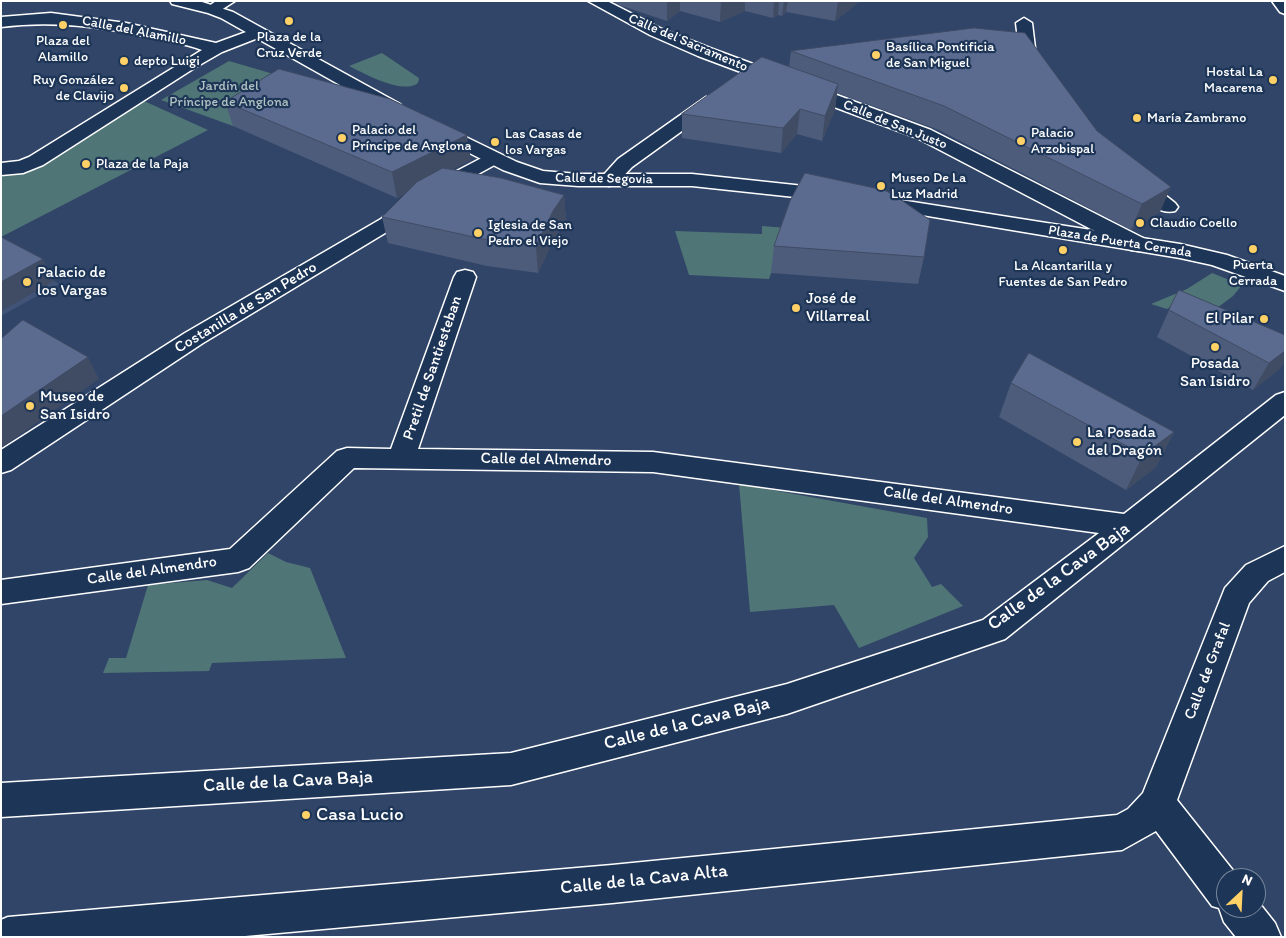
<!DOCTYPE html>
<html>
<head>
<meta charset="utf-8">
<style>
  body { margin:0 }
  #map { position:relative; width:1286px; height:938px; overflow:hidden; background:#304568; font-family:Itim,sans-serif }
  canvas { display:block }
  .frame { position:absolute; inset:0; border:2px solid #fff; pointer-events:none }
  .north { position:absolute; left:1216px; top:868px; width:50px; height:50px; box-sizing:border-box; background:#1d3557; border:1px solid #77869a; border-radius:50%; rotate:25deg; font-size:14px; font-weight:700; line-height:20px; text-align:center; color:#fff }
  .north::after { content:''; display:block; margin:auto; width:18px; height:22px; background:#ffd166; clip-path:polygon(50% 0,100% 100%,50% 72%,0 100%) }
</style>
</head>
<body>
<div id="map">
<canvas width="1286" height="938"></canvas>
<div class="frame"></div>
<div class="north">N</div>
</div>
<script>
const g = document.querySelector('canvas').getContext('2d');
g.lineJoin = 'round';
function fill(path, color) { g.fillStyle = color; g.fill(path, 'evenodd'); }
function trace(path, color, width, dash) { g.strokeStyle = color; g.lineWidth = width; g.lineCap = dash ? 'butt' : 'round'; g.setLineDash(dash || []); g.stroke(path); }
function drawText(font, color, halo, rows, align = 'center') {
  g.font = font + ' Itim,sans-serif'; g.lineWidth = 4.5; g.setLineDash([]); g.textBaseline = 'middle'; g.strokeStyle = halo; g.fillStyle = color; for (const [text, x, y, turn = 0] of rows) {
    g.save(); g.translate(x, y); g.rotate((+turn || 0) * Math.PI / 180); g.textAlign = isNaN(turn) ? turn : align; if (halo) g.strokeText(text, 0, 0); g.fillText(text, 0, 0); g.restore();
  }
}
fill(new Path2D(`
  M1 252 51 279 59 284 1 316Z`), '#415477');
fill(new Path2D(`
  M382 53 416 76 419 78 418 83C403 95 365 74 349 66Z
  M229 61 308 84 233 126 161 100Z
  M144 101 208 130 1 237V174L38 169Z
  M762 226 787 228 769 279 689 275 675 231 762 234Z
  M1212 273 1242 285 1233 296 1209 314 1175 304 1167 309 1151 304 1187 289Z
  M739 484 927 518 928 537 914 558 932 587 941 584 963 606 859 648 834 605 750 612Z
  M268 553 286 562 310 568 346 658 212 663 209 671 103 673 109 658H126L148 585 207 580 232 588Z`), '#507576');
const minor = new Path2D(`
  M216 1H235L218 12H208L205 9Z
  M588 1H607L662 29 710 48 931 130 1147 240 1150 245 1147 250 1139 251 1131 250 917 138 698 56 650 35Z
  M1272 1H1285V14L1280 12Z
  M51 13 126 23 216 43 257 28 265 33 263 36 222 52 196 67 43 165 23 173 1 175V163L19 161 29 157 202 50C187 44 170 42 154 38 102 27 53 20 1 27V17Z
  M1024 18 1032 23 1036 56 1044 67 1042 71H1030L1020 56 1016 23Z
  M712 96 718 97 721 101 718 105 632 167 616 184 609 186 602 184 599 180 618 159 706 97Z
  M493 152 500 154 503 158 500 162 427 202 395 227 203 343 11 470 1 473V450L185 333 381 219 413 194Z
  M1134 174 1141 176 1175 203 1178 207 1175 211C1157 216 1140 195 1127 184L1124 180 1127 176Z
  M465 270 473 272 476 277 418 449 653 452 1124 514 1276 395 1285 392V415L1005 639 787 714 511 785 1 817V783L511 753 787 684 983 620 1099 533 653 472 354 468 249 568 238 572 1 604V580L230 549 337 451 347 448 391 449 454 277 457 272Z
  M1285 546V572L1268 581 1249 603 1177 800 1239 878H1226V908H1256V899L1275 923 1281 937H1236L1224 922 1219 908 1212 906 1156 831 1122 850 612 903 234 937H1V920L8 917 612 865 1117 815 1128 809 1143 793 1225 588 1246 565Z`);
const tertiary = new Path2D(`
  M170 1H199L233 12 400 104 403 108 400 112H388L221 18 208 13 172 4Z
  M435 122 517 162 543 171 578 174H692L832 189 839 191 842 195 839 199 832 201 692 186H578L540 183 503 170 428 132 426 128 428 124Z
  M875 196 1180 244 1227 255 1285 276V291L1212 265 1180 258 868 206 865 202 868 198Z`);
trace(minor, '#fff', 3);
trace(tertiary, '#fff', 3);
fill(minor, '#1d3557');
fill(tertiary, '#1d3557');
fill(new Path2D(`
  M612 1H860L835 21 786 12 782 16 778 15 773 18 745 11 720 22 680 11 667 21 622 6Z
  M791 51 1097 131 1160 212 1131 230 939 130 837 93 835 109 822 141 797 134 781 153 682 138V114L789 67Z
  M225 102 471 160 452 169 564 195 566 221 555 237 538 273 487 266 388 243 382 217 407 192 397 198 233 126Z
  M774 246 924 257 918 284 771 273Z
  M1169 310 1281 368 1253 390 1157 337Z
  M1011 383 1174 432 1156 467 1126 490 999 417Z`), '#4e5c7b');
fill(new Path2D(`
  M667 1H680V11L667 21Z
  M721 1H745V11L720 22Z
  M774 1H779L778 15 773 18Z
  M784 1H788L786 12 782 16Z
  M838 1H860L835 21Z
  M838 84 835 109 822 141 825 116Z
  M800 109 797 134 781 153 783 128Z
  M467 135 471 160 397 198 392 172Z
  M1171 187 1160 212 1131 230 1142 204Z
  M564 195 566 221 555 237 538 273 536 246 553 211Z
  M43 259 54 281 1 311V282Z
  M1285 351V362L1281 368 1253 390 1269 363Z
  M88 357 99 379 1 448V416Z
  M1174 432 1156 467 1126 490 1143 455Z`), '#404b64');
const building = new Path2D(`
  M974 28 1025 33 1097 131 1171 187 1142 204 944 106 791 51Z
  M762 57 838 84 825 116 800 109 783 128 682 114Z
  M279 69 390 99 467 135 392 172 225 102Z
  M443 168 501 178 564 195 553 211 536 246 483 239 382 217 417 182Z
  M805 173 884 190 894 195 930 220 924 257 774 246 790 201Z
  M1 237 43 259 1 282Z
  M1179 290 1285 335V351L1269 363 1169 310Z
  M23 320 88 357 1 416V339Z
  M1029 353 1174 432 1143 455 1011 383Z`);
fill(building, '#5b6b8f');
trace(building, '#404b64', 1);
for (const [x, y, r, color] of [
  [289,21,5,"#ffd166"],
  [63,25,5,"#ffd166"],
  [876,55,5,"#ffd166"],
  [124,61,5,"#ffd166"],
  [1273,80,5,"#ffd166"],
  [124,88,5,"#ffd166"],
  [1137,118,5,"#ffd166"],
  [342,138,5,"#ffd166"],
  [1021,141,5,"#ffd166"],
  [495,142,5,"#ffd166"],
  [86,164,5,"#ffd166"],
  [881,186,5,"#ffd166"],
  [1140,223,5,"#ffd166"],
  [478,233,5,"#ffd166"],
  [1253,249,5,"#ffd166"],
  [1063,250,5,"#ffd166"],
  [27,282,5,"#ffd166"],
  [796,308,5,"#ffd166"],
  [1264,319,5,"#ffd166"],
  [1215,347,5,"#ffd166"],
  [30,406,5,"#ffd166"],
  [1077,442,5,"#ffd166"],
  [306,815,5,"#ffd166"]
]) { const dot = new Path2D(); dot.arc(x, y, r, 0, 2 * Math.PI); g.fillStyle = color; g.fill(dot); trace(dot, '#1d3557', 2); }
drawText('14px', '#fff', '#1d3557', [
  ["Calle del Alamillo",134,31,11],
  ["Calle del Sacramento",688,43,23],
  ["Calle de San Justo",895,125,22],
  ["Calle de Segovia",604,179,1],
  ["Plaza de Puerta Cerrada",1120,242,9]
]);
drawText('14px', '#fff', '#1d3557', [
  ["Plaza de la",289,37,"center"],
  ["Cruz Verde",289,53,"center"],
  ["Plaza del",63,41,"center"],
  ["Alamillo",63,57,"center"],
  ["Basílica Pontificia",886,47],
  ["de San Miguel",886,63],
  ["depto Luigi",134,61],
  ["Hostal La",1263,72,"right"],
  ["Macarena",1263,88,"right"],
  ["Ruy González",114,80,"right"],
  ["de Clavijo",114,96,"right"],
  ["María Zambrano",1147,118],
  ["Palacio del",352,130],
  ["Príncipe de Anglona",352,146],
  ["Palacio",1031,133],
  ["Arzobispal",1031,149],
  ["Las Casas de",505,134],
  ["los Vargas",505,150],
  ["Plaza de la Paja",96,164],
  ["Museo De La",891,178],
  ["Luz Madrid",891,194],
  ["Claudio Coello",1150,223],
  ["Iglesia de San",488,225],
  ["Pedro el Viejo",488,241],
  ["Puerta",1253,265,"center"],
  ["Cerrada",1253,281,"center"],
  ["La Alcantarilla y",1063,266,"center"],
  ["Fuentes de San Pedro",1063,282,"center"]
], 'left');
drawText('14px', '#b0c1c1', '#1d3557', [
  ["Jardín del",229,86],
  ["Príncipe de Anglona",229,102]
]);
drawText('16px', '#fff', '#1d3557', [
  ["Palacio de",37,273],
  ["los Vargas",37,291],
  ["José de",806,299],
  ["Villarreal",806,317],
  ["El Pilar",1254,319,"right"],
  ["Posada",1215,364,"center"],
  ["San Isidro",1215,382,"center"],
  ["Museo de",40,397],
  ["San Isidro",40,415],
  ["La Posada",1087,433],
  ["del Dragón",1087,451]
], 'left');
drawText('16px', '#fff', '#1d3557', [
  ["Costanilla de San Pedro",246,308,-31],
  ["Pretil de Santiesteban",433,368,-71],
  ["Calle del Almendro",546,460,1],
  ["Calle del Almendro",948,501,8],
  ["Calle del Almendro",152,571,-8],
  ["Calle de Grafal",1208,671,-69]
]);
drawText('19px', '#fff', '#1d3557', [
  ["Calle de la Cava Baja",1059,577,-36],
  ["Calle de la Cava Baja",687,724,-14],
  ["Calle de la Cava Baja",288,782,-3],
  ["Calle de la Cava Alta",644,880,-6]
]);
drawText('19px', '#fff', '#1d3557', [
  ["Casa Lucio",316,815]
], 'left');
</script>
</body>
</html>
